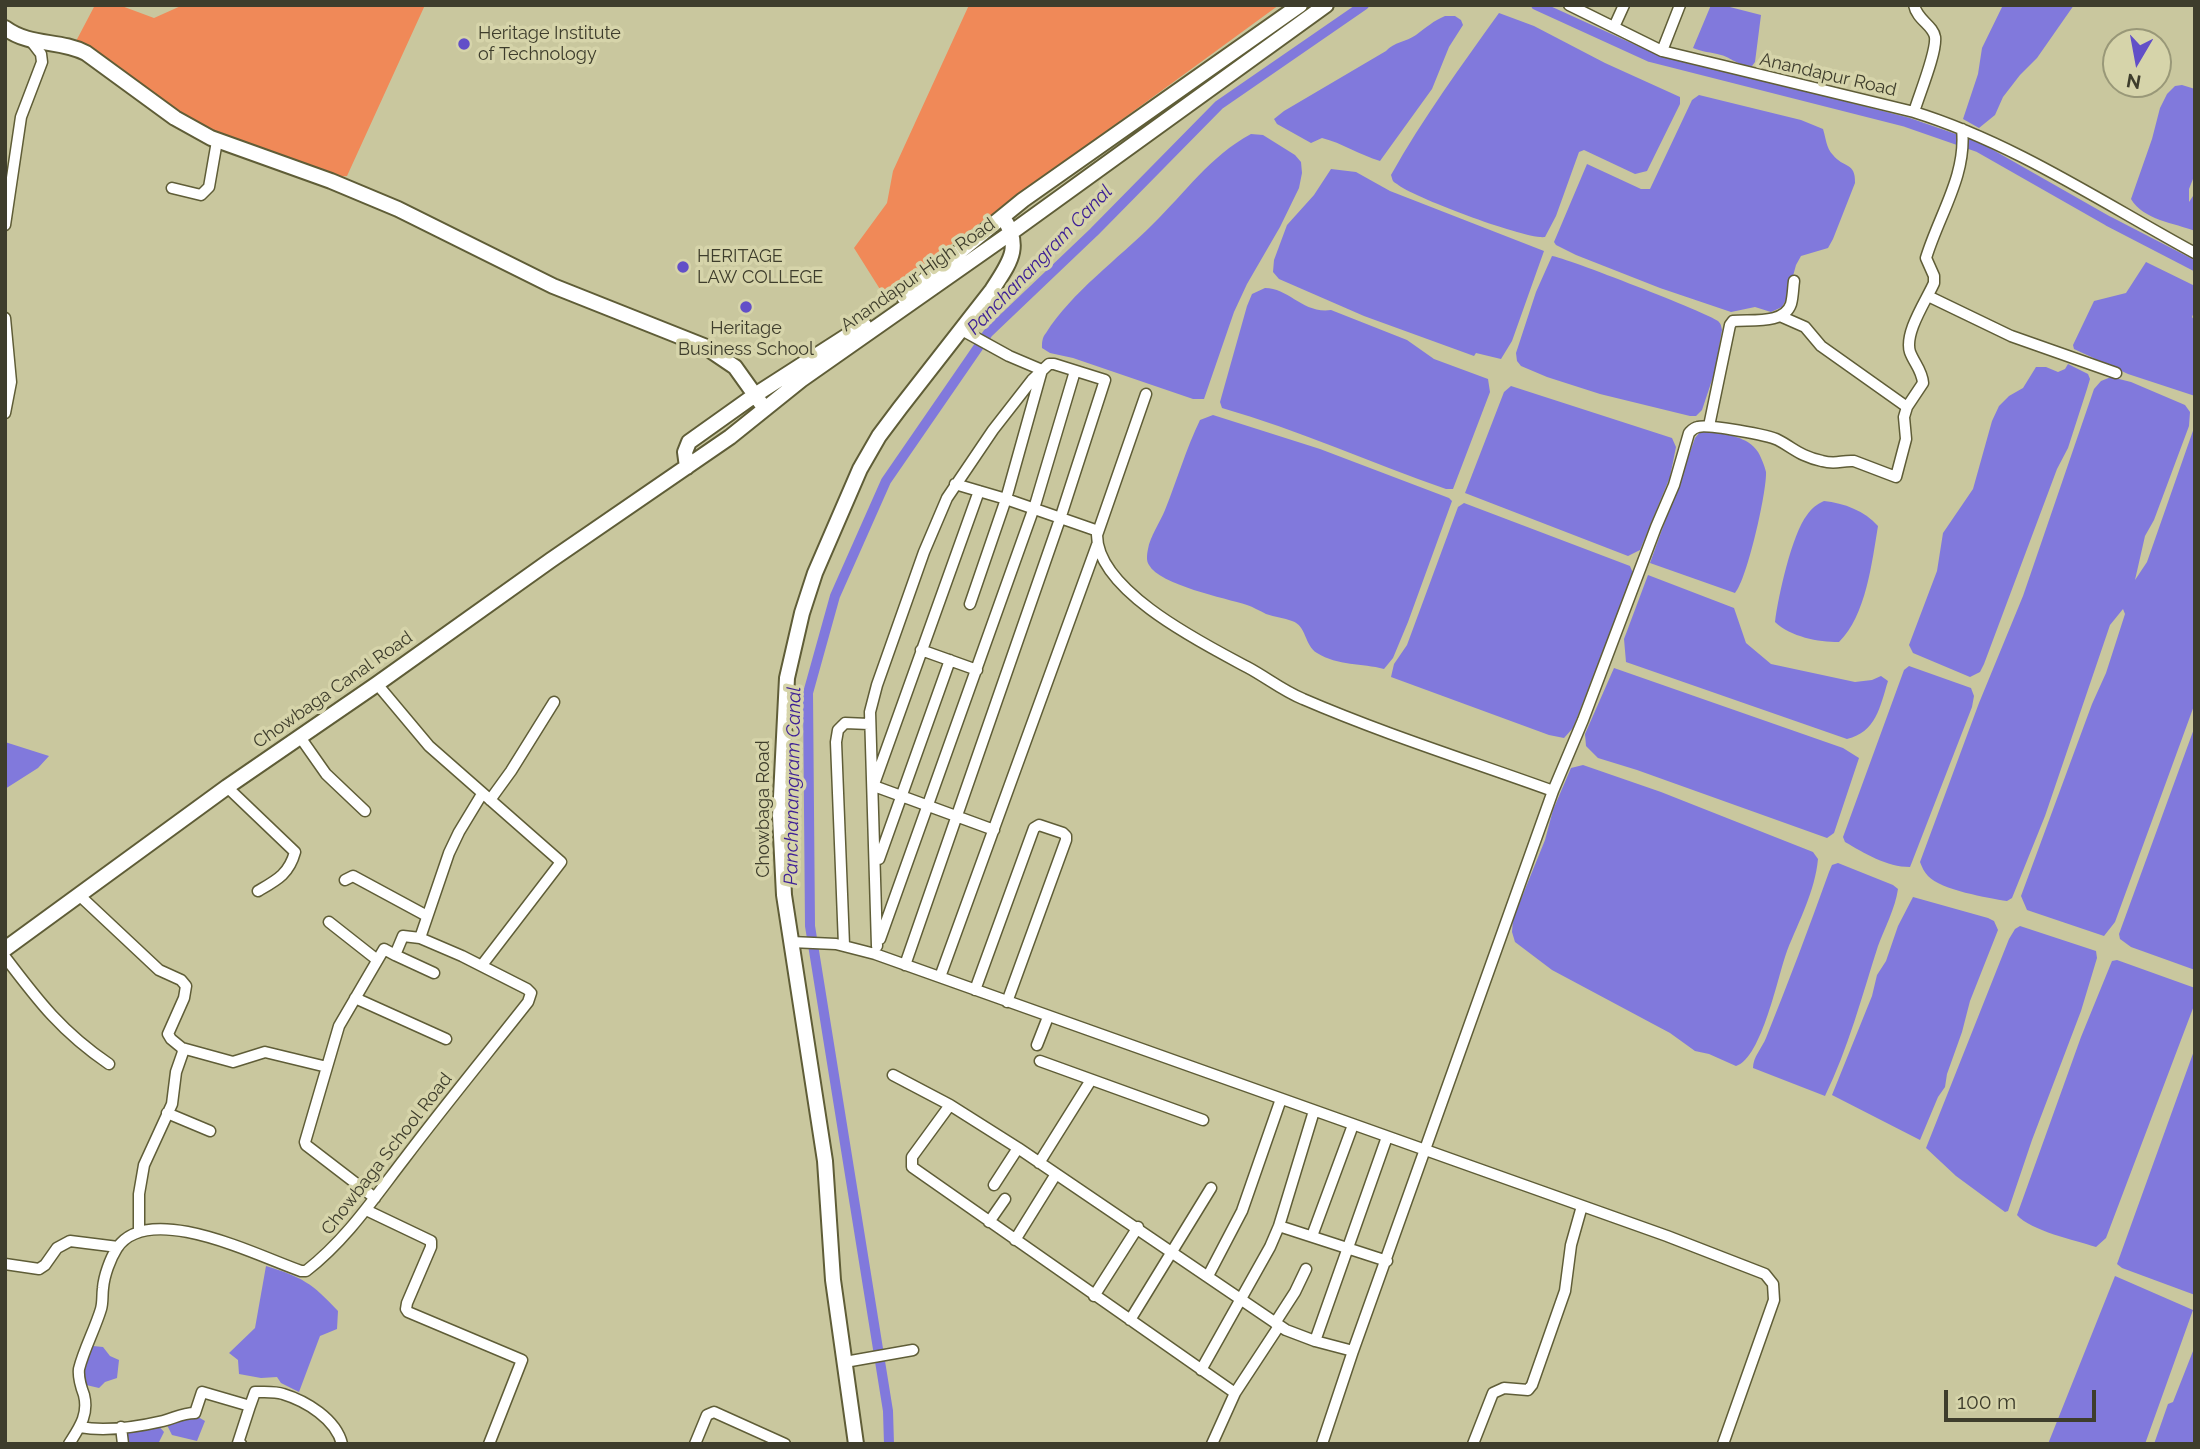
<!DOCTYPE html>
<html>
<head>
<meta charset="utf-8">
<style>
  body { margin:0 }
  #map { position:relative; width:2200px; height:1449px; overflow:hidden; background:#c9c79e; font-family:Raleway,sans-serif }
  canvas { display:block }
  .frame { position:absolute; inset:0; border:7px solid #3e3d2c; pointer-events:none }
  .north { position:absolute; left:2102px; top:28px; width:70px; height:70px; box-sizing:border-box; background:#d6d4aa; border:2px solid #999878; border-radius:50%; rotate:190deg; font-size:19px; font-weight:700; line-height:28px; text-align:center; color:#3e3d2c }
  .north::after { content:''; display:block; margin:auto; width:24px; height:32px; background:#624fc8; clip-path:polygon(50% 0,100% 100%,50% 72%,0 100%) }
  .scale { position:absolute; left:1944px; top:1390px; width:152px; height:32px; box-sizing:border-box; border:4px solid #3e3d2c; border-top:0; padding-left:9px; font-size:21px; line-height:24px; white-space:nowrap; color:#3e3d2c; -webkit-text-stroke:5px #d6d4aa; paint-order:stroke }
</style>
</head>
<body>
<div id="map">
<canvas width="2200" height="1449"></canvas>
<div class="frame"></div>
<div class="north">N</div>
<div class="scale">100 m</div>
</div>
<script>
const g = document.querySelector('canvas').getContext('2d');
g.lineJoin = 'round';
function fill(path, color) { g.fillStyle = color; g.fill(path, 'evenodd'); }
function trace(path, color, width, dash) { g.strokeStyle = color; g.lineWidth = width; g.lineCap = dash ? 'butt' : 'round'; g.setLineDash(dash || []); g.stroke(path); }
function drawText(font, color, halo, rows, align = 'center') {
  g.font = font + ' Raleway,sans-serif'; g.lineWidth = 7; g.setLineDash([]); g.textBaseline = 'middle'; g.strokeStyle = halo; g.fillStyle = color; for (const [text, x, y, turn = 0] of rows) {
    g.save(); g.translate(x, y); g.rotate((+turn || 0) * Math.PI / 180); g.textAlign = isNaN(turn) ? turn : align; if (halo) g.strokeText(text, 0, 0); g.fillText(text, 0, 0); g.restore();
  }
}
fill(new Path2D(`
  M95 5H119L154 18 183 5H425L347 176 318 178 200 137 74 45Z
  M969 5H1279L883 294 854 248 887 203 893 171Z`), '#f08958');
fill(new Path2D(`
  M1711 5H1722L1761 15 1755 62 1752 66C1736 65 1732 58 1721 55 1711 52 1702 52 1693 48Z
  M2003 5H2074L2037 58 2020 75 2003 97 1995 115 1979 128 1963 119 1978 74 1982 48Z
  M1499 13 1534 26 1605 63 1680 97V104L1647 171 1635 174 1584 150 1579 152 1556 216 1545 237C1527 240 1412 197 1397 184 1392 181 1393 181 1391 175 1423 118 1461 66 1499 13Z
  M1445 16H1455L1461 20 1463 25 1449 47 1432 89 1380 161C1360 155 1342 143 1322 138L1311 143 1277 124 1274 119 1284 111 1386 51C1394 42 1406 42 1416 35 1427 27 1433 21 1445 16Z
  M2182 85 2195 89V174L2189 189V202L2195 193V231C2175 223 2143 220 2131 199L2152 139 2160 108 2167 94 2175 86Z
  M1699 95 1801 120 1823 129C1826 138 1826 148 1833 155 1843 168 1856 162 1855 183L1833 239 1828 248 1801 256 1796 265 1787 298 1782 307 1771 312 1755 307 1731 312 1660 288 1576 255 1556 245 1554 242 1587 164 1641 189H1650L1692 100Z
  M1251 134 1263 135 1295 155 1301 162 1302 173 1299 188 1280 227 1247 284 1234 312 1204 399H1193L1073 358 1050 353 1042 348C1042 342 1042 338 1046 333 1071 293 1119 258 1152 225 1185 193 1210 156 1251 134Z
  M1331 169 1356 172 1390 191 1544 251 1512 341 1501 359 1476 353 1474 356 1364 316 1279 279 1273 272 1274 260 1287 225 1314 195Z
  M1552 256C1564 257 1710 314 1718 321 1721 324 1721 325 1722 330L1715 371 1702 410 1696 416H1690L1600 394 1547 377 1521 366 1517 361 1516 353 1536 292Z
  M2146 262 2195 286V310L2192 317 2195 321V396L2128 374 2074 349 2073 345 2094 301 2126 293Z
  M1265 288C1289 288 1303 314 1331 310L1407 340 1434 359 1488 379 1490 392 1453 489H1446C1371 463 1299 430 1222 408L1220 402 1247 306 1252 294Z
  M2068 364 2088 374 2090 379 2087 389 2068 448 2057 469 1984 664 1980 672 1970 677 1913 653 1909 645 1937 571 1943 533 1973 489 1992 421 1999 406 2009 396 2023 388 2036 367H2046L2058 372 2065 369Z
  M2111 377 2131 382 2185 405 2190 412 2189 426 2154 520 2145 536 2135 580 2147 562 2195 425V703L2115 922 2104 936 2027 910 2021 896 2092 704 2106 673 2125 614 2123 609 2110 625 2045 816 2012 898 2007 901C1988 898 1941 890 1928 876 1924 872 1922 867 1920 862L1979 703 2023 596 2094 389 2101 381Z
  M1511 386 1672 438 1676 447 1670 477 1640 550 1628 556 1465 493 1504 392Z
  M1213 415 1320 449 1449 498 1452 501 1408 622 1393 658 1384 669C1362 663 1338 666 1317 653 1304 645 1307 626 1292 621 1284 618 1275 617 1266 614 1260 611 1253 607 1247 605 1225 598 1160 585 1149 565 1146 561 1147 554 1148 549 1150 537 1160 522 1165 510 1177 480 1186 449 1200 420Z
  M1709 431C1726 435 1748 436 1758 452 1761 457 1765 467 1766 472 1767 491 1747 580 1735 593L1650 563 1695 438 1700 432Z
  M1824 501C1844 503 1865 511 1878 526 1872 562 1866 616 1839 642 1818 642 1791 637 1775 622 1778 597 1792 534 1807 515 1812 508 1817 504 1824 501Z
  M1464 503 1630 566 1633 573 1573 728 1564 738 1549 735 1391 677 1394 664 1407 645 1458 507Z
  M1648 575 1734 608 1746 643 1771 664 1855 682 1872 680 1881 676 1888 681C1880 707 1876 732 1847 739L1626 662 1624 639Z
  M1909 666 1971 688 1974 696 1972 707 1912 862 1910 867C1887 867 1864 853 1845 842L1843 837 1904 670Z
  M1614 668 1843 748 1859 758 1834 833 1827 838 1637 770 1598 758 1586 746 1585 734Z
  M2195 726V970L2131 947 2120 939 2119 934Z
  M5 742 49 756 38 768 5 789Z
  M1583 765 1661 792 1813 852 1818 859C1815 891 1799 921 1787 951 1778 975 1762 1058 1736 1066L1709 1054 1695 1051 1670 1033 1552 970 1515 942 1512 932 1513 919 1545 840 1553 810 1571 768Z
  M1838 863 1893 885 1898 889C1895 909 1885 927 1878 946 1862 996 1848 1049 1825 1096L1753 1068C1753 1057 1762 1048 1766 1038 1788 983 1809 928 1829 872L1832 865Z
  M1913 897 1988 918 1994 921 1998 930 1970 1001 1962 1032 1947 1074 1945 1087 1938 1097 1920 1140 1832 1095 1872 996 1877 975 1886 961 1898 926Z
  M2020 926 2096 951 2097 958 2081 1011 2032 1140 2008 1211 2005 1212 1956 1176 1926 1148 2009 939 2015 929Z
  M2117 960 2195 988V1003L2106 1238 2096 1247C2075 1240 2031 1231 2017 1215L2081 1037 2112 961Z
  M2195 1048V1295L2122 1268 2117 1264Z
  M266 1266C302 1277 312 1283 338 1311L337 1329 320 1336 299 1392 281 1383 277 1377 261 1378 239 1374 238 1360 229 1353 255 1328Z
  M2115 1276 2193 1310 2145 1444H2048Z
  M93 1346 103 1347 110 1356 119 1360 117 1378 105 1382 99 1388 82 1384 84 1356Z
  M2195 1346V1444H2154L2168 1404 2173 1402Z
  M193 1414 205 1421 197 1441 172 1435 167 1425 174 1415Z
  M158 1425 164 1432 158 1444H121L122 1436 138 1426Z`), '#8179dc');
trace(new Path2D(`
  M1536 5 1650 57 1906 122 1978 147 2108 221 2195 266
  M889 1444 888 1411 810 926 808 693 835 596 886 481 988 333 1094 232 1219 105 1364 5`), '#8179dc', 10);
const street = new Path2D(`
  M1569 5 1662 51 1914 112C1919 95 1937 52 1935 37 1933 25 1917 20 1914 5
  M1614 27 1624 5
  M1662 51 1680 5
  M1914 112C2014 143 2103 203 2195 253
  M172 188 201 195 209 187 217 141
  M5 225 21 117 42 62 41 54 31 41
  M1928 296 2011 336 2116 373
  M1780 316 1805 327 1821 346 1907 407
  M5 318 11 382 5 413
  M960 329 1009 356 1042 370 1006 499 970 604
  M1146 394 1097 535C1097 591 1204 644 1247 667 1266 677 1283 691 1303 699 1384 734 1470 761 1553 791
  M1709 426 1730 325 1733 321C1750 319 1784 325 1791 304 1793 297 1793 288 1794 281
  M955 484 1006 499 1098 531
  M921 650 977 670
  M377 684 429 746 561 862 482 965
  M300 737 326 774 365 811
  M874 784 979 491
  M874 786 994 830
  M227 787 295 852C289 874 277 880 258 891
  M490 800 511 771 554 702
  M879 859 950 660
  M345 880 353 876 427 916
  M79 895 159 970 181 980 186 986 184 998 168 1034 171 1039 182 1048 183 1052 176 1072 172 1104 144 1165 139 1194V1231
  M329 922 376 959
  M880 939 1036 502 1075 371
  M791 942 836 944 875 954 1667 1236 1765 1274 1773 1284 1774 1300 1723 1444
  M844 945 836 742 838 730 845 723 869 724
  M877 946 870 712 877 685 924 552 947 498 993 430 1032 380 1049 364H1054L1105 380 1060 519 905 965
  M395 955 434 973
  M5 957C39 1002 62 1032 109 1064
  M940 977 1097 545
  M975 990 1034 828 1039 825 1063 833 1066 836V840L1007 1002
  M355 998 446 1039
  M1037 1045 1048 1017
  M182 1048 233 1062 265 1052 327 1067
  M1040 1061 1203 1120
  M893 1075 950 1105 1018 1148 1286 1330 1315 1341 1353 1351 1553 791 1583 720 1656 527 1674 485 1689 433C1692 430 1693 428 1698 427 1707 424 1769 435 1778 440 1795 449 1800 456 1822 461 1837 465 1841 460 1854 461L1896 477 1906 439 1904 417 1907 407 1923 383C1922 370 1914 363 1910 352 1904 333 1926 301 1934 283V276L1926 258C1939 215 1967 175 1962 129
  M950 1105 912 1157V1167L1235 1393
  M167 1113 210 1131
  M1039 1163 1091 1080
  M994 1185 1018 1148
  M375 1198 306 1145 305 1142 339 1026 384 949 395 955 403 936 420 938
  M366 1210 431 1241V1247L407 1303 406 1309 408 1312 522 1360 489 1444
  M989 1222 1005 1199
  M1279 1226 1387 1261
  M1312 1236 1353 1125
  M1015 1240 1056 1174
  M5 1264 39 1269 45 1265 57 1248 70 1241 118 1247
  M1208 1276 1242 1211 1281 1099
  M1094 1296 1138 1227
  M1130 1320 1211 1188
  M1275 1323 1295 1292 1306 1269
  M1315 1341 1387 1137
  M845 1362 913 1350
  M1201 1370 1270 1247 1279 1226 1314 1111
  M80 1427C106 1432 137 1427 163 1421 175 1418 182 1413 195 1413L202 1392 250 1406 255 1392C264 1392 275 1391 283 1394 306 1401 336 1419 342 1444
  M121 1427 123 1444
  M69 1444C79 1428 89 1415 84 1395 81 1387 78 1378 79 1369 84 1349 95 1329 101 1309 103 1302 102 1296 103 1288 104 1276 110 1259 117 1248 149 1200 260 1257 301 1271H306C347 1239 374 1198 405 1158 445 1105 487 1054 528 1002L531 993 527 989 462 956 420 938 449 853 459 832 482 794
  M241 1444 238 1443 250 1406
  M695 1444 707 1415 714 1412 785 1444
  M1212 1444 1235 1393 1279 1326
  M1322 1444 1353 1351
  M1473 1444 1493 1393 1504 1388 1528 1390 1532 1385 1565 1291 1571 1245 1582 1206`);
const secondary = new Path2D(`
  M5 28C31 47 59 39 86 53L175 118 211 138 331 181 398 209 553 286 704 346 735 367 765 409
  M904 297 1023 200 1300 5
  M687 467 685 452 689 442 755 395 864 325
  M5 949 227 787 377 684 551 560 730 437 801 380 1012 232 1326 5
  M856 1444 833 1280 825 1161 784 895 780 816 787 678 802 613 815 573 860 469 879 436 900 408 992 290C1009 263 1023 248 1003 217`);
trace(street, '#5f5d37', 13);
trace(secondary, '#5f5d37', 18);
trace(street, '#fff', 10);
trace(secondary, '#fff', 14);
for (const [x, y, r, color] of [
  [464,44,7,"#624fc8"],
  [683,267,7,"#624fc8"],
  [746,307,7,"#624fc8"]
]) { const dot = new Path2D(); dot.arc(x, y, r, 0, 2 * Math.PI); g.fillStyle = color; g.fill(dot); trace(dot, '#d6d4aa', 2.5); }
drawText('18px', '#3e3d2c', '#d6d4aa', [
  ["Heritage Institute",478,34],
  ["of Technology",478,55],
  ["HERITAGE",697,257],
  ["LAW COLLEGE",697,278],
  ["Heritage",746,329,"center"],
  ["Business School",746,350,"center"]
], 'left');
drawText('18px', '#3e3d2c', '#d6d4aa', [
  ["Anandapur Road",1828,75,13],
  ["Anandapur High Road",918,275,-35],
  ["Chowbaga Canal Road",333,690,-35],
  ["Chowbaga Road",764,809,-90],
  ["Chowbaga School Road",387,1154,-52]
]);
drawText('italic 19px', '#3e2096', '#d6d4aa', [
  ["Panchanangram Canal",1040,260,-46],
  ["Panchanangram Canal",793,786,-89]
]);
</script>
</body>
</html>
